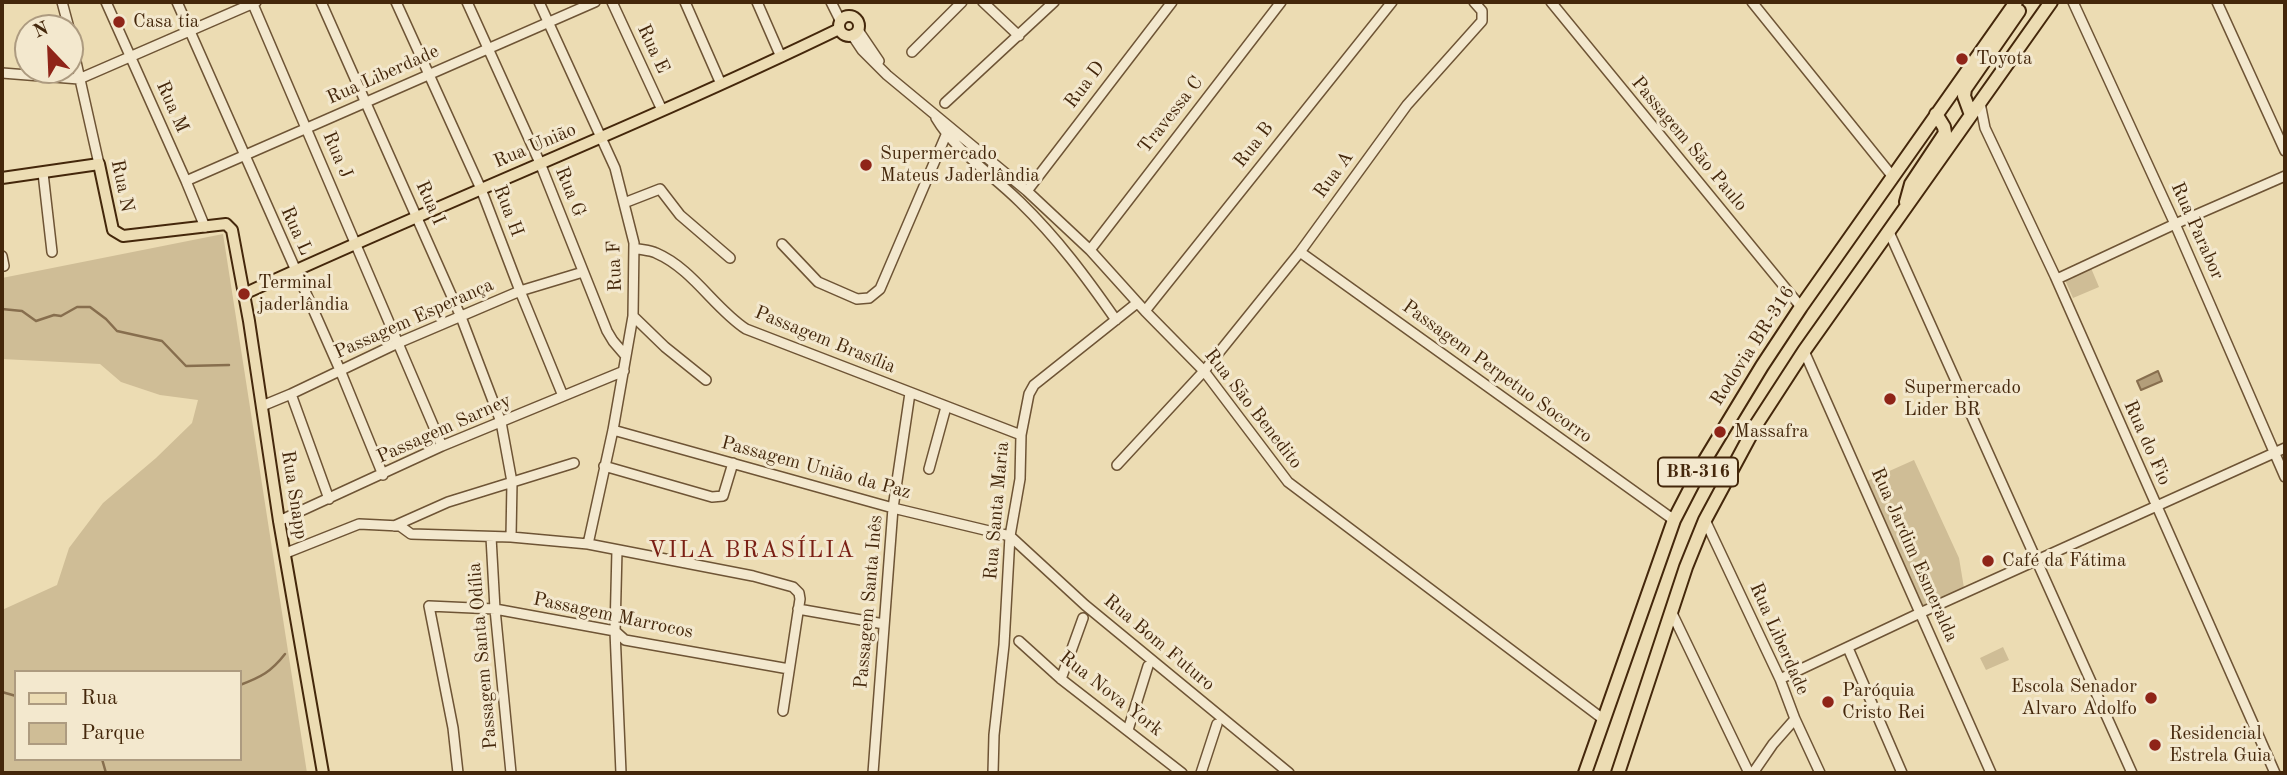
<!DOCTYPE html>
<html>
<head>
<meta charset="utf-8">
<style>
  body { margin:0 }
  #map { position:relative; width:2287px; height:775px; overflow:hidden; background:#ecdcb3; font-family:"Old Standard TT",serif }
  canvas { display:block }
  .frame { position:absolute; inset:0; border:4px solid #44270b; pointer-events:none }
  .legend { position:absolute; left:14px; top:670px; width:228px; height:91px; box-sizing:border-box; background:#f3e8ce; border:2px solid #ad9b80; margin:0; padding:9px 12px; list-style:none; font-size:21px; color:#44270b }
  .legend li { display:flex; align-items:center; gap:14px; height:35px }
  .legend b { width:35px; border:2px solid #ad9b80 }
  .north { position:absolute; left:14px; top:14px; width:70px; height:70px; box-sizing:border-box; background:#f3e8ce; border:2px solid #ad9b80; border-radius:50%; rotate:337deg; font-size:19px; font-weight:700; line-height:28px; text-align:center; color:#44270b }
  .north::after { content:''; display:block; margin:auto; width:24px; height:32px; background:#8f2418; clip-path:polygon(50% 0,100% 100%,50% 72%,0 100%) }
</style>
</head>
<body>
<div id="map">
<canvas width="2287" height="775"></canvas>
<div class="frame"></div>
<ul class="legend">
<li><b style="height:9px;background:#ecdcb3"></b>Rua</li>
<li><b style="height:19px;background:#cfbd96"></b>Parque</li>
</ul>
<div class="north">N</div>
</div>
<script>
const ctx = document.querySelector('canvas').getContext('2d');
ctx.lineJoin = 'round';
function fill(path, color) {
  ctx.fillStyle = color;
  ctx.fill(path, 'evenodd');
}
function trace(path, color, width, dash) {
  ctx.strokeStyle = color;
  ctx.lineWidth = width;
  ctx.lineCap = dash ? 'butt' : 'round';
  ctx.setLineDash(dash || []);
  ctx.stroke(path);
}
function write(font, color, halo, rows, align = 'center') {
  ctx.font = font + ' "Old Standard TT",serif';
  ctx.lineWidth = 6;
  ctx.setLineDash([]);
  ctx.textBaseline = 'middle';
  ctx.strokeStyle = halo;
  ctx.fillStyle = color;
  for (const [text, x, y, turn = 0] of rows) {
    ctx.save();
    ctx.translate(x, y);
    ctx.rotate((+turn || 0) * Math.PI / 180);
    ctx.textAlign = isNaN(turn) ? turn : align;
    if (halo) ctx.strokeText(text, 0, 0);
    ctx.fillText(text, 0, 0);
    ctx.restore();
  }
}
const green = new Path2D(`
  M223 234 307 773H2V610L57 585 69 548 103 503 156 458 192 423 198 400 160 395 121 382 100 364 2 359V278ZM16 672H240V759H16Z
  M2091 268 2099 287 2073 298 2065 280Z
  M1914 460 1959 558 1964 588 1922 608 1867 481Z
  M2003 647 2009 660 1986 670 1980 658Z`);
const water = new Path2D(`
  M2158 371 2162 381 2141 390 2137 381Z`);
const stream = new Path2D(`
  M2 309 22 311 36 321 54 315 61 316 77 307H90L106 319 117 331 162 341 186 366 229 365
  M240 685C261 677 271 672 285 654
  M2 692 16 696
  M102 759 106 773`);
const minor = new Path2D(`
  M62 2 69 28
  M106 2 186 181 205 227
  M177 2 340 370 383 475
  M252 2 442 446
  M321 2 461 317 501 422 512 482 511 537
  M396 2 481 189 520 291 563 396
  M467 2 540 163 607 331 613 341 625 355
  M539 2 615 168 634 243 633 316 613 430 588 544
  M612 2 662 110
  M685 2 721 84
  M757 2 781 57
  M831 2 840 20
  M983 2 1019 36
  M1551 2 1801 307
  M1752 2 1893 177
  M2073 2 2175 224 2285 477
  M2217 2 2285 151
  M858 30 879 61
  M70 35 99 164
  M852 35 862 50 887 75 1027 191 1090 250 1145 311 1204 371 1288 482 1603 719
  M912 52 962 2
  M2 73 79 79 256 2
  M945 103 1054 2
  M1980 103 1985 128 2055 276 2275 773
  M936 118C956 152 992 174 1020 202 1058 239 1086 277 1116 320
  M43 173 52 252
  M186 181 595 2
  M1027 191 1172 2
  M624 203 660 189 680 215 730 258
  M1889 232 2132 773
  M782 244 818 282 857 299 869 298 880 289 946 135
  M634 248C641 250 650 250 656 253 693 269 714 308 746 329L1021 435
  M1090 250 1281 2
  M1300 252 1674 520
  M2 256 4 266
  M2057 279 2175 224 2285 176
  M1145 311 1392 2
  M633 316 665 347 706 380
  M1804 351 1991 773
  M291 394 329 499
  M262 406 291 394 398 343 520 291 583 272
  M613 430 893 508 1010 536 1085 605 1289 773
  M1117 465 1204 371 1300 252 1407 105 1482 21V11L1474 2
  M604 466 712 497 723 496 733 463
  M929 469 946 407
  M1705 520 1780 679 1795 719 1820 773
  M279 521 442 446 624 371
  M394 526 448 502 574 463
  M491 537 495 609 511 773
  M617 550 615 631 621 773
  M286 553 359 524 400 526 411 534 511 537 588 544 753 576 793 587 799 593 800 599 783 711
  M798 609 884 624
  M1671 611 1749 773
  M1019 641 1061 679 1182 773
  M1848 648 1902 773
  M1061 679 1083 618
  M1780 679 1920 613 2285 448
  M1128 730 1148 666
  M458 773 453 728 429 606 495 609 615 631 625 640 789 669
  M873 773 893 508 910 393
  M993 773 994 735 1004 645 1010 536 1020 479 1021 435 1029 394 1034 385 1137 303
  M1201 773 1217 724
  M1753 773 1773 744 1795 719`);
const major = new Path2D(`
  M839 26a10 10 0 1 1 20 0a10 10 0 1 1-20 0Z
  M2 178 99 164 113 230 123 236 226 224 232 230 249 321 279 521 323 773
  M244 294C441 203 643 124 839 29`);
const highway = new Path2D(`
  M1971 115 1964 96 1965 89 2019 11
  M1906 202 1911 184 1945 133 1944 127 1936 114
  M1585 773 1674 520 1705 460 1762 366 1801 307 2016 2
  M1618 773 1686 567 1705 520 1756 425 1804 351 2051 2`);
const markers = [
  [119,22,7,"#8f2418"],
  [1962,59,7,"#8f2418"],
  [866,165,7,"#8f2418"],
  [244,294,7,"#8f2418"],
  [1890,399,7,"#8f2418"],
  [1720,432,7,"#8f2418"],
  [1988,561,7,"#8f2418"],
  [2151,698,7,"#8f2418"],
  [1828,702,7,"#8f2418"],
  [2155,745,7,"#8f2418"]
];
const shields = [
  [1698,472,80]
];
const shieldNames = [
  ["BR-316",1698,472]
];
const poiNames = [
  ["Casa tia",133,22],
  ["Toyota",1976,59],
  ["Supermercado",880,154],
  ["Mateus Jaderlândia",880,176],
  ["Terminal",258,283],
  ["jaderlândia",258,305],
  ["Supermercado",1904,388],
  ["Lider BR",1904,410],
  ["Massafra",1734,432],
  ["Café da Fátima",2002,561],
  ["Escola Senador",2137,687,"right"],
  ["Alvaro Adolfo",2137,709,"right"],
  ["Paróquia",1842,691],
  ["Cristo Rei",1842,713],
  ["Residencial",2169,734],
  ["Estrela Guia",2169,756]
];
const streetNames = [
  ["Rua E",653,49,65],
  ["Rua Liberdade",383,75,-24],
  ["Rua D",1085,85,-53],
  ["Rua M",172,107,66],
  ["Travessa C",1171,115,-52],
  ["Passagem São Paulo",1689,144,50],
  ["Rua B",1254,145,-52],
  ["Rua União",535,146,-23],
  ["Rua J",337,155,67],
  ["Rua A",1334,175,-54],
  ["Rua N",122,186,78],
  ["Rua G",570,192,68],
  ["Rua I",430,203,66],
  ["Rua H",508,211,69],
  ["Rua L",296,231,66],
  ["Rua Parabor",2197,231,66],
  ["Rua F",615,266,-92],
  ["Passagem Esperança",414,319,-24],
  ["Passagem Brasília",825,340,22],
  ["Rodovia BR-316",1753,346,-57],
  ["Passagem Perpetuo Socorro",1497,372,36],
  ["Rua São Benedito",1253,409,52],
  ["Passagem Sarney",444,429,-24],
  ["Rua do Fio",2147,443,66],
  ["Passagem União da Paz",816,468,15],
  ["Rua Snapp",294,495,81],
  ["Rua Santa Maria",997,511,-85],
  ["Rua Jardim Esmeralda",1914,555,66],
  ["Passagem Santa Inês",869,602,-85],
  ["Passagem Marrocos",613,616,12],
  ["Rua Liberdade",1779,639,66],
  ["Rua Bom Futuro",1159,643,40],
  ["Passagem Santa Odília",483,656,-95],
  ["Rua Nova York",1111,694,38]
];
const quarterNames = [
  ["VILA BRASÍLIA",752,551]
];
fill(green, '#cfbd96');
fill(water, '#b39e7a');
trace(water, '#876e4e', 2);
trace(stream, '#876e4e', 2.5);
trace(minor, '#6e5435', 12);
trace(major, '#44270b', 14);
trace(highway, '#44270b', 16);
trace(minor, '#f3e8ce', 9);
trace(major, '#ecdcb3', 10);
trace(highway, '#ecdcb3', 12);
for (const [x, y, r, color] of markers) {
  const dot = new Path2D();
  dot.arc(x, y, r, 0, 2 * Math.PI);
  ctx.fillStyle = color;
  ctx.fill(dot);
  trace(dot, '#f3e8ce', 2.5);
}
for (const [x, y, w] of shields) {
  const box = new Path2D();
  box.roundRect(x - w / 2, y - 14.5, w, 29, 5);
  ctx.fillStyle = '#f3e8ce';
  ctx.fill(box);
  trace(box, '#44270b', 2);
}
write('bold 18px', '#44270b', null, shieldNames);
write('19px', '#44270b', '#f3e8ce', poiNames, 'left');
write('19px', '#44270b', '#f3e8ce', streetNames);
ctx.letterSpacing = '2px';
write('23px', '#7a1f14', '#f3e8ce', quarterNames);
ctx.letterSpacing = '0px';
</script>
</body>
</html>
